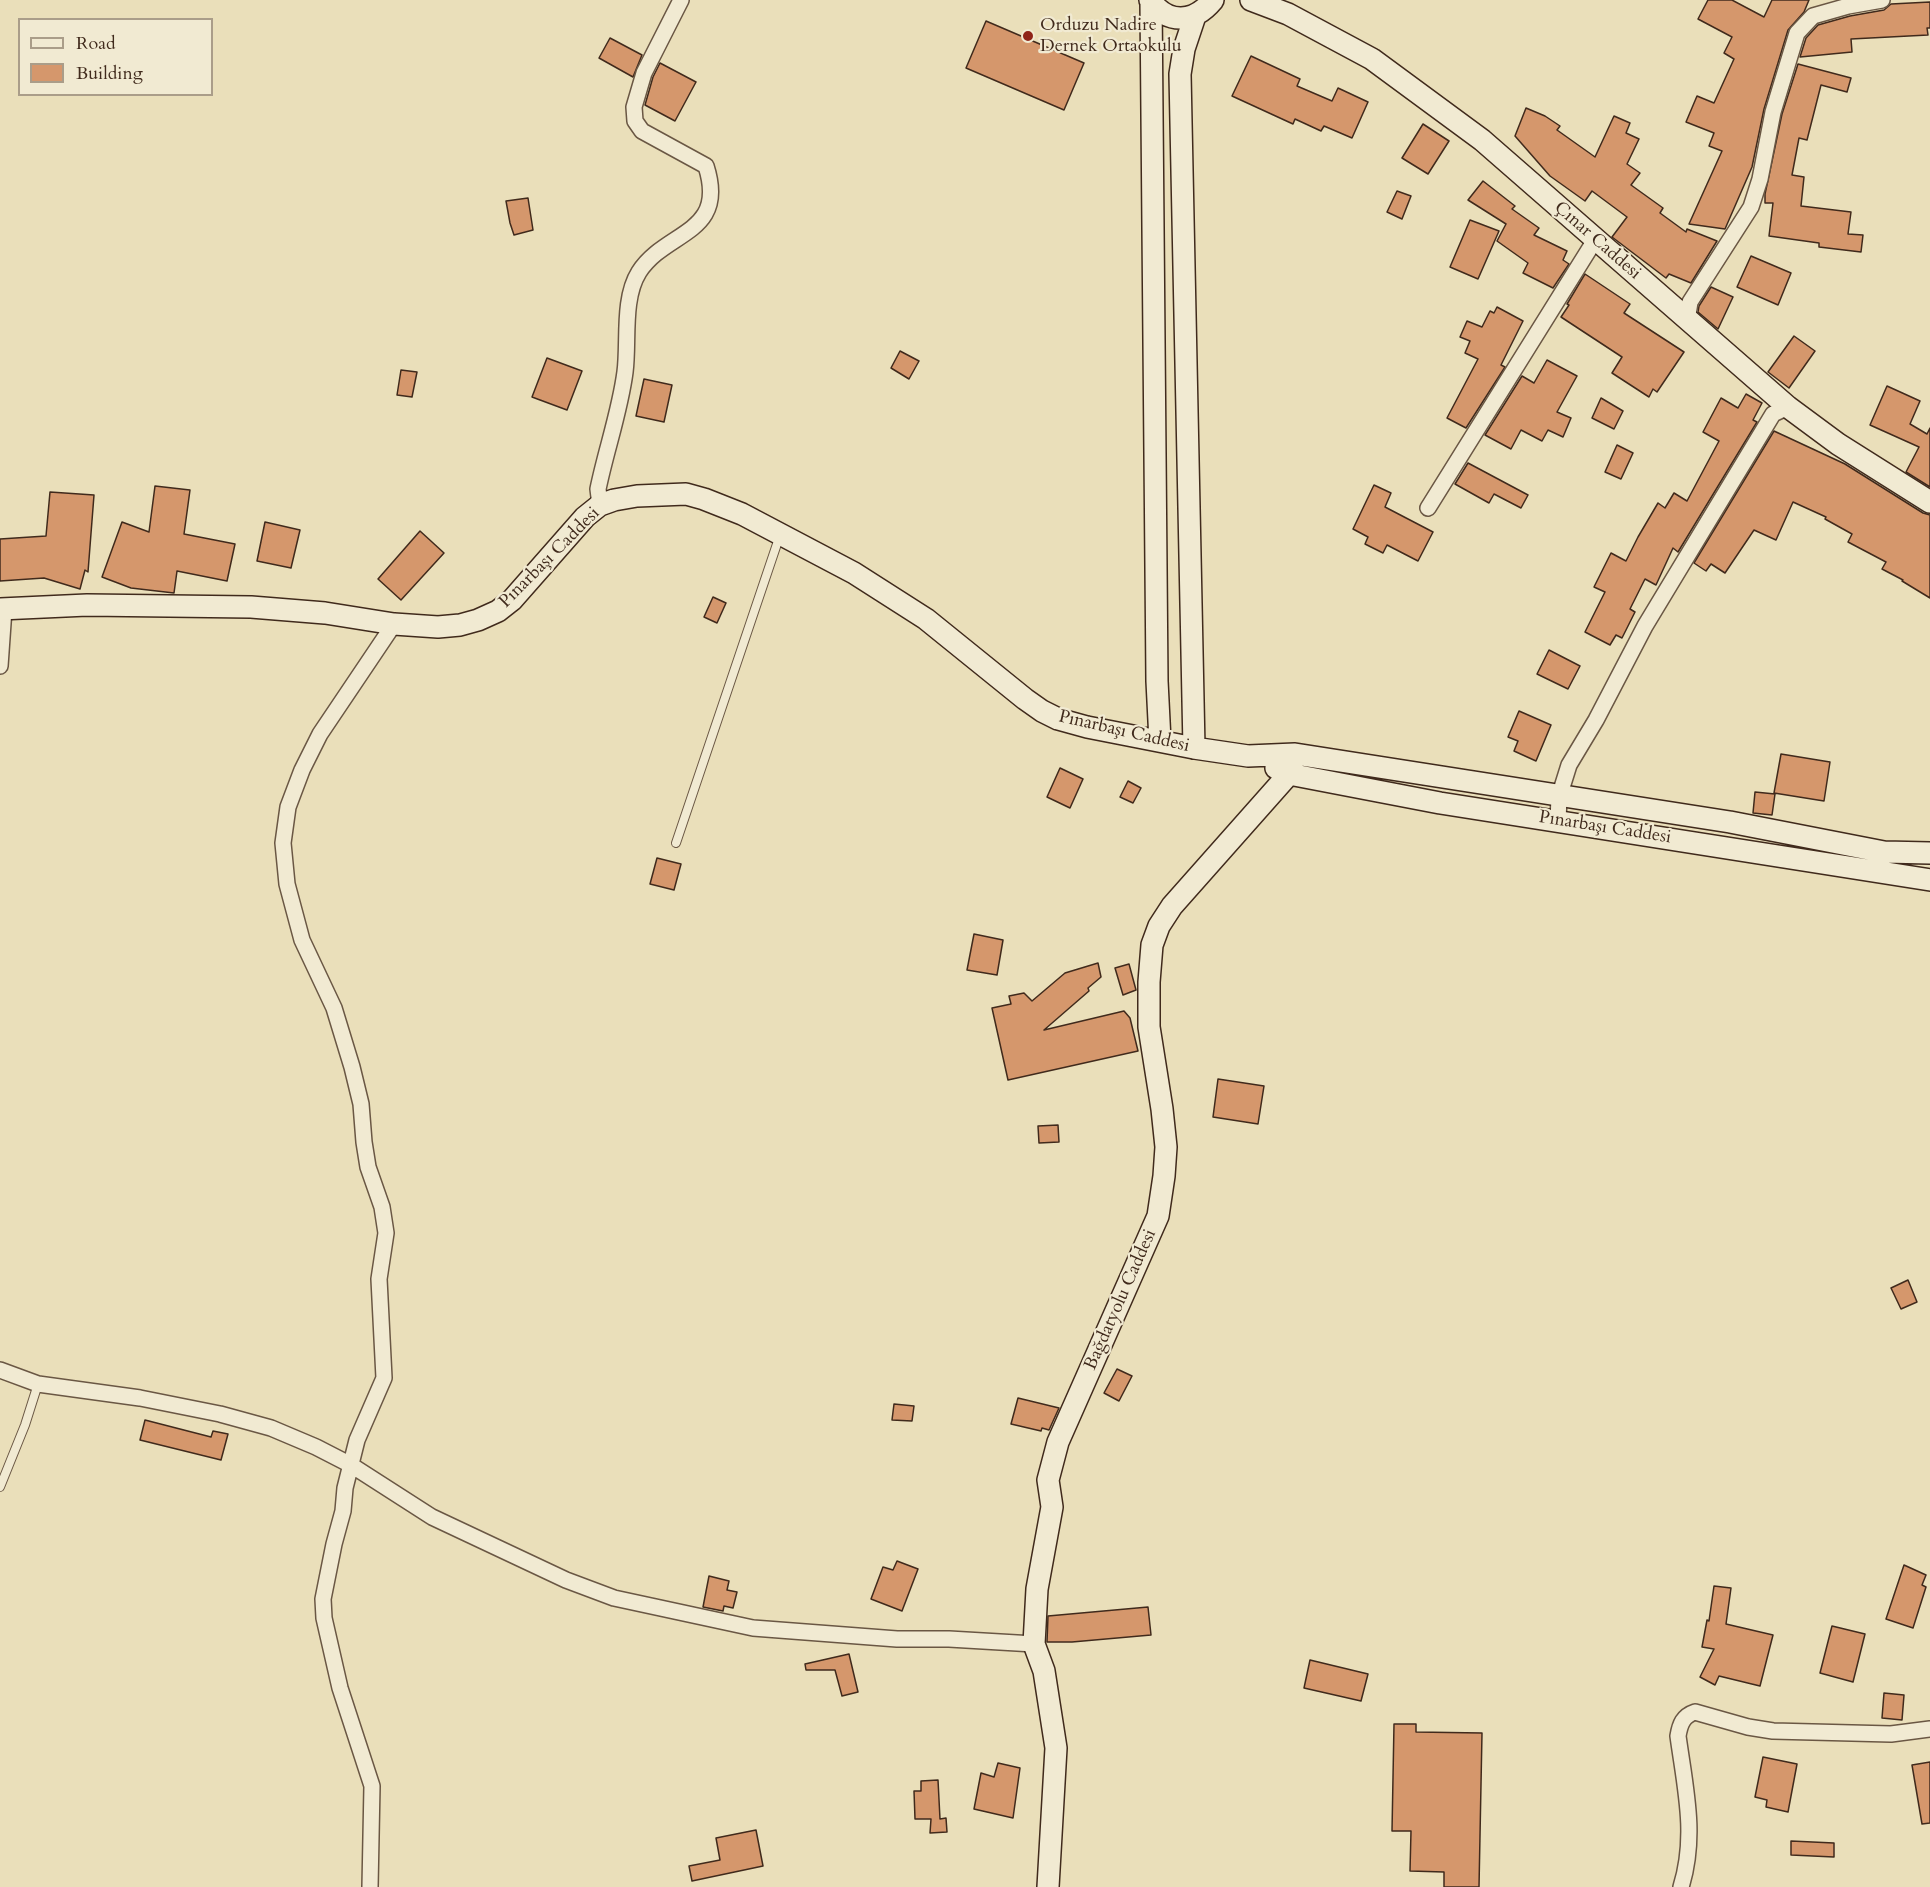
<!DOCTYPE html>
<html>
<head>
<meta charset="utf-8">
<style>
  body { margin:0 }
  #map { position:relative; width:1930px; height:1887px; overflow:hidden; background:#eadfba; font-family:Cardo,serif }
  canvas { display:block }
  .legend { position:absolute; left:18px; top:18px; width:195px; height:78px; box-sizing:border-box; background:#f1ead2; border:2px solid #aa9d89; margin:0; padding:8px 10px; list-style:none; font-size:18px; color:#402a1c }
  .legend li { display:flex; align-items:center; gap:12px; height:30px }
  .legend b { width:30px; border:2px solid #aa9d89 }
</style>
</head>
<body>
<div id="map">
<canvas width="1930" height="1887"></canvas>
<ul class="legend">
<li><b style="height:8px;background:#f1ead2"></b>Road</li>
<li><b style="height:16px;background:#d5976c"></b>Building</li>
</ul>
</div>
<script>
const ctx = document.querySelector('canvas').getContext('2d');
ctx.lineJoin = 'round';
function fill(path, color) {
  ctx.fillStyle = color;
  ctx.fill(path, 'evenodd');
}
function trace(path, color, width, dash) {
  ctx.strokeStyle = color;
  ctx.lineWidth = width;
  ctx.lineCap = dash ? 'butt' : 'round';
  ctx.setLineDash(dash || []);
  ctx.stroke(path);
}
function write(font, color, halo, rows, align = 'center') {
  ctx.font = font + ' Cardo,serif';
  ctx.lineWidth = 4.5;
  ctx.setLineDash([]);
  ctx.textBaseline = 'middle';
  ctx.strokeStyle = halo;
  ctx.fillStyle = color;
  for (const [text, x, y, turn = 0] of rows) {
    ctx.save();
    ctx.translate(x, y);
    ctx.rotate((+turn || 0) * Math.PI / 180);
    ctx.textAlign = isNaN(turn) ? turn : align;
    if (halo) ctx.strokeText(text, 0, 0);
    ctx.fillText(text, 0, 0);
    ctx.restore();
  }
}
const building = new Path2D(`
  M1708 0H1732L1764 17 1772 0H1809L1804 12 1788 30 1764 109 1752 167 1725 229 1689 224 1722 151 1709 146 1714 133 1686 122 1697 96 1714 103 1734 59 1724 53 1732 37 1698 19Z
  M1930 2V28H1927L1928 35 1851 39 1852 52 1800 57 1806 38 1818 25 1850 16 1884 10 1891 4Z
  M986 21 1084 63 1064 110 966 68Z
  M610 38 642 55 633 77 599 58Z
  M1251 56 1300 79 1297 86 1332 101 1338 88 1368 102 1352 138 1324 126 1321 131 1295 119 1293 124 1232 96Z
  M660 63 696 82 675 121 645 105 653 77Z
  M1798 64 1851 78 1847 92 1821 85 1807 140 1799 138 1792 175 1804 177 1801 206 1851 212 1848 234 1863 235 1861 252 1819 247V243L1769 236 1773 203H1765V194L1782 114Z
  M1526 108 1545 116 1560 126 1557 130 1595 157 1614 116 1630 123 1626 133 1639 139 1627 164 1640 173 1631 185 1663 208 1660 213 1686 232 1687 229 1717 241 1691 283 1669 274 1666 278 1612 237 1627 217 1592 191 1585 201 1550 176 1515 136Z
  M1423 124 1449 141 1428 174 1402 158Z
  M1483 181 1515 206 1512 209 1539 228 1534 235 1567 251 1563 260 1569 264 1553 288 1523 273 1528 263 1497 241 1506 224 1468 200Z
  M1397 191 1411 196 1402 219 1387 212Z
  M528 198 533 230 514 235 510 223 506 201Z
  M1470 220 1499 231 1478 279 1450 267Z
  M1751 256 1791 273 1778 305 1737 287Z
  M1585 274 1630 304 1624 313 1684 352 1657 392 1653 389 1649 397 1612 373 1622 357 1561 317 1569 305 1567 304Z
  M1711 287 1733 297 1718 329 1698 312 1699 306Z
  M1497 307 1523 321 1501 365 1505 367 1466 428 1447 418 1478 359 1465 353 1470 341 1460 337 1467 321 1482 327 1490 311 1494 313Z
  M1794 336 1815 351 1789 388 1768 372Z
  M900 351 919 361 909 379 891 368Z
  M547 358 582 371 567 410 532 397Z
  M1547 360 1577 376 1557 412 1571 418 1563 437 1548 430 1542 441 1521 430 1511 449 1485 435 1522 376 1534 383Z
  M401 370 417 372 412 397 397 395Z
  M644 379 672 385 664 422 636 416Z
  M1887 386 1920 401 1910 424 1927 434 1930 428V487L1906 472 1919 447 1870 425Z
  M1746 394 1762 403 1753 420 1757 422 1678 552 1673 548 1656 585 1645 579 1630 609 1635 612 1622 638 1616 635 1610 645 1585 632 1605 592 1594 587 1611 553 1626 561 1638 537 1658 503 1665 508 1674 493 1687 501 1719 441 1703 432 1721 398 1738 408Z
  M1601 398 1623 411 1614 429 1592 418Z
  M1774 431 1845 464 1923 513 1930 515V598L1902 581 1903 580 1882 569 1886 562 1848 542 1852 534 1825 519 1826 517 1793 502 1776 540 1754 530 1725 573 1711 564 1706 571 1694 563Z
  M1617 445 1633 453 1621 479 1605 472Z
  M1468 463 1528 495 1521 508 1494 494 1489 503 1455 484Z
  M1374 485 1391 493 1385 507 1433 532 1418 561 1387 545 1383 553 1365 544 1368 537 1353 529Z
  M155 486 190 490 184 534 235 544 227 581 177 571 174 593 131 588 102 577 122 522 149 532Z
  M50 492 94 495 88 572 85 570 80 589 44 578 0 581V539L46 536Z
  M265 522 300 530 291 568 257 561Z
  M420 531 444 553 401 600 378 579Z
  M713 597 726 603 717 623 704 617Z
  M1549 650 1580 666 1568 689 1537 674Z
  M1519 711 1551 725 1536 761 1514 751 1518 741 1508 737Z
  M1781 754 1830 762 1824 801 1774 793Z
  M1060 768 1083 779 1070 808 1047 797Z
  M1128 781 1141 788 1133 803 1120 797Z
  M1755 792 1775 794 1772 815 1753 813Z
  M657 858 681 864 674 890 650 884Z
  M974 934 1003 940 997 975 967 970Z
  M1098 963 1101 977 1088 988 1089 991 1044 1030 1124 1011 1130 1018 1138 1051 1008 1080 992 1008 1011 1004 1009 996 1024 993 1032 1001 1065 973Z
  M1129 964 1136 990 1123 995 1115 968Z
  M1218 1079 1264 1086 1258 1124 1213 1117Z
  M1058 1125 1059 1142 1039 1143 1038 1126Z
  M1908 1280 1917 1302 1901 1309 1891 1288Z
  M1117 1369 1132 1376 1119 1401 1104 1393Z
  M1018 1398 1059 1408 1049 1430 1042 1428 1041 1431 1011 1424Z
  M894 1404 914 1406 912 1421 892 1420Z
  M145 1420 211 1437 213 1431 228 1434 221 1460 140 1440Z
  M897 1561 918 1569 902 1611 871 1599 883 1567 893 1570Z
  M1904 1565 1926 1575 1922 1585 1926 1587 1913 1628 1886 1619Z
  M709 1576 729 1581 727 1590 737 1592 733 1608 724 1606 723 1611 703 1607Z
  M1714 1586 1731 1588 1726 1624 1773 1635 1760 1686 1719 1676 1715 1685 1700 1677 1714 1649 1702 1647 1707 1620 1709 1621Z
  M1148 1607 1151 1635 1072 1642H1047L1048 1616Z
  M1832 1626 1865 1634 1853 1682 1820 1673Z
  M849 1654 858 1692 842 1696 835 1670H806L805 1664Z
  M1310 1660 1368 1674 1361 1701 1304 1688Z
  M1884 1693 1904 1695 1902 1720 1882 1718Z
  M1394 1724H1416V1732L1482 1733 1479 1887H1444V1872L1410 1871 1411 1831H1392Z
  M1763 1757 1797 1764 1788 1812 1766 1807 1767 1800 1755 1797Z
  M1930 1762V1823L1922 1824 1912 1765Z
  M998 1763 1020 1768 1013 1818 974 1809 981 1773 994 1777Z
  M938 1780 940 1819 946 1818 947 1832 930 1833 931 1819H915L914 1791H921V1781Z
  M756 1830 763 1866 692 1881 689 1866 720 1860 716 1838Z
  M1791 1841 1834 1843V1857L1791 1855Z`);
const lane = new Path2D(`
  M676 843 780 535
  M0 1487 25 1425 38 1384`);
const street = new Path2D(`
  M1687 321 1690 302 1751 207 1760 179 1773 112 1797 33 1813 16 1848 6 1882 0
  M600 505 598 489C606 450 620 411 625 372 629 342 622 299 639 272 666 230 728 235 706 166L642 131 635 121 634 107 644 73 681 0
  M1428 508 1595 240
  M0 666 4 609
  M1558 821 1559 797 1569 765 1596 720 1645 626 1773 414 1788 407
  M0 1370 38 1384 140 1398 220 1414 271 1428 316 1447 351 1465 432 1517 566 1580 614 1598 753 1628 897 1639H949L1034 1644
  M370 1887 372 1786 340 1688 324 1618 323 1599 334 1544 343 1511 345 1488 357 1440 384 1378 379 1279 386 1233 382 1207 368 1167 364 1142 361 1104 352 1067 334 1008 302 940 287 884 283 843 288 807 302 770 320 734 394 624
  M1681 1887C1697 1836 1685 1787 1678 1736 1680 1724 1683 1716 1695 1712L1748 1727 1773 1731 1891 1734 1930 1729`);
const secondary = new Path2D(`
  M1150 0C1168 25 1194 23 1213 0
  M1251 0 1288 14 1372 59 1482 140 1788 407 1838 444 1930 502
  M1151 1 1157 681 1160 741
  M0 609 87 605 251 607 325 613 394 624 438 627 460 625 478 620 498 611 512 600 585 517 600 505 614 500 637 496 686 494 704 499 742 514 854 573 926 619 1025 699 1042 711 1058 719 1087 727 1194 748 1248 756 1295 754 1730 822 1884 852 1930 853
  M1194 748 1180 74 1184 49 1195 16
  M1276 768 1289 774 1440 803 1930 880
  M1048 1887 1056 1748 1044 1671 1034 1644 1037 1589 1052 1507 1048 1480 1058 1442 1158 1216 1164 1176 1166 1147 1162 1109 1149 1027V982L1152 945 1159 926 1172 906 1289 774 1295 754`);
const markers = [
  [1028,36,6,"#8f2418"]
];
const poiNames = [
  ["Orduzu Nadire",1040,26],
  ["Dernek Ortaokulu",1040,47]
];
const streetNames = [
  ["Çınar Caddesi",1597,241,41],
  ["Pınarbaşı Caddesi",550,558,-45],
  ["Pınarbaşı Caddesi",1124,732,13],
  ["Pınarbaşı Caddesi",1605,828,9],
  ["Bağdatyolu Caddesi",1121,1300,-66]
];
fill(building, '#d5976c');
trace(building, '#402a1c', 1.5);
trace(lane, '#6a5744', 10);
trace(street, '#6a5744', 18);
trace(secondary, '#402a1c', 24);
trace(lane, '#f1ead2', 8);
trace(street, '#f1ead2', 15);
trace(secondary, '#f1ead2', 21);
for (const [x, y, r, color] of markers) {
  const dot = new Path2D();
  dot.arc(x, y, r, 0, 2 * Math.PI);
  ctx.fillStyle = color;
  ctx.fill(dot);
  trace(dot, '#f1ead2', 2);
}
write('18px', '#402a1c', '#f1ead2', poiNames, 'left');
write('18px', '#402a1c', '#f1ead2', streetNames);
</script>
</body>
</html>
